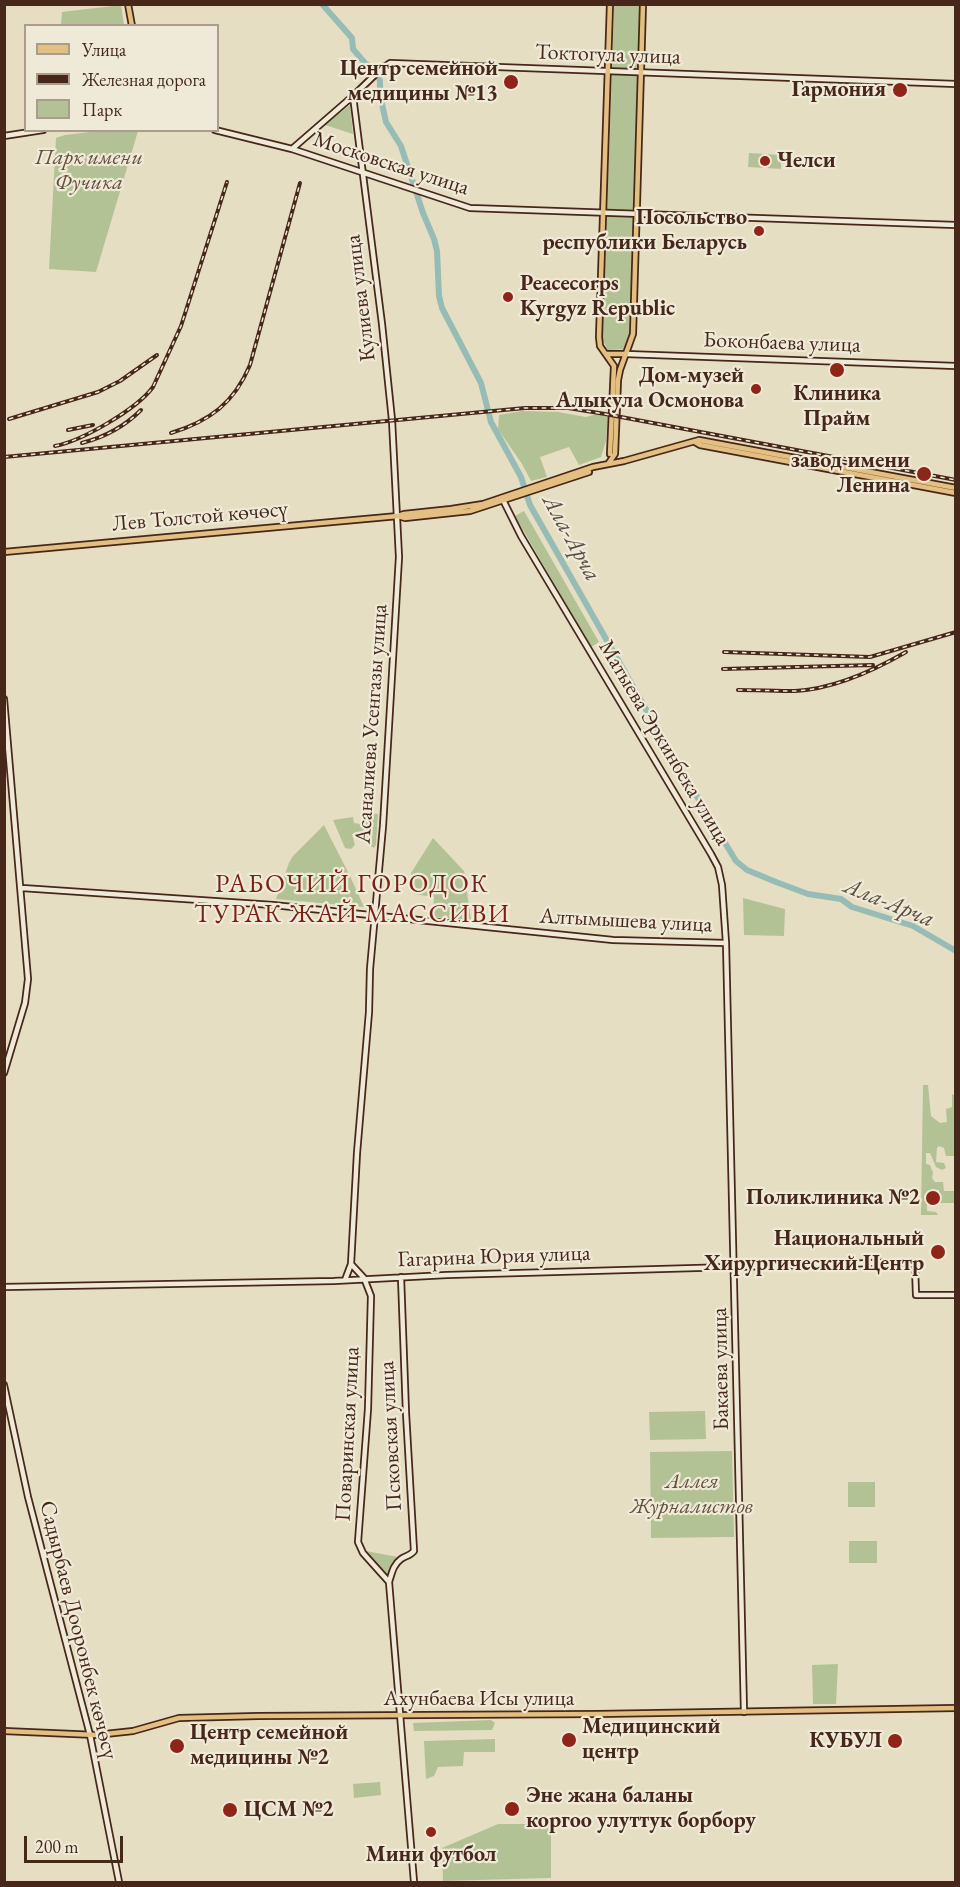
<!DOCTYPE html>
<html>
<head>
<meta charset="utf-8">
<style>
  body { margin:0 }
  #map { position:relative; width:960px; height:1887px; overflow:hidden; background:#e6dec3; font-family:"EB Garamond",serif }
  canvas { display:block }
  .frame { position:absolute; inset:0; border:6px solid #48271b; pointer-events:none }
  .legend { position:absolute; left:24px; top:24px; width:195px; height:108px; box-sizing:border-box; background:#efead8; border:2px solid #ac9c8c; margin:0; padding:8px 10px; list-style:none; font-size:18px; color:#48271b }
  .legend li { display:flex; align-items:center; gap:12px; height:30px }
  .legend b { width:30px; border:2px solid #ac9c8c }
  .scale { position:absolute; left:24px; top:1836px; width:99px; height:27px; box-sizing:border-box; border:3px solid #48271b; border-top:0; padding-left:8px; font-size:18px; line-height:21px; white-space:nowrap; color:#48271b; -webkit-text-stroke:4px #efead8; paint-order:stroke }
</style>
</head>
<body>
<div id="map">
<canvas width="960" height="1887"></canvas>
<div class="frame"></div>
<ul class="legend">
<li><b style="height:8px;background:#e3bf82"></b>Улица</li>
<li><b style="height:8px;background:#48271b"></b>Железная дорога</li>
<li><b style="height:16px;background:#b3c295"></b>Парк</li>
</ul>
<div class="scale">200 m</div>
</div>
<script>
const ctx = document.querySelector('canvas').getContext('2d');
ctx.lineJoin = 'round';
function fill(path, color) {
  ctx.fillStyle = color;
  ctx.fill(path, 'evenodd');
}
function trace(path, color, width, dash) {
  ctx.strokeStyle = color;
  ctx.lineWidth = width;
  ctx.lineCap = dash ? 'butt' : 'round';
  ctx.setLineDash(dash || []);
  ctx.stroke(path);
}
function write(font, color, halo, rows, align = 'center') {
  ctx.font = font + ' "EB Garamond",serif';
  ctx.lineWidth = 4.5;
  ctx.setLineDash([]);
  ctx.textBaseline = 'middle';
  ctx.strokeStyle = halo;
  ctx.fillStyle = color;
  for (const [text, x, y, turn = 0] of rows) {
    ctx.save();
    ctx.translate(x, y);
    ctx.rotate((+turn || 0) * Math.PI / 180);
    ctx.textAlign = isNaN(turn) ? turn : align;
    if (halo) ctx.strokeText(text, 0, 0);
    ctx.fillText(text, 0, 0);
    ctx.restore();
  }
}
const green = new Path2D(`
  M121 5 124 25H61L62 12Z
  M614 5H641L639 69 612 68Z
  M612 74 639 75 634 211 607 210Z
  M350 105 353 134 325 125Z
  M107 130 138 131 96 272 49 269 56 138 65 135Z
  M749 153 781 155V169L748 167Z
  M607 216 634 217 629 340 627 349 608 350 602 339Z
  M522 411 558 412 586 417 597 414 608 417 606 441 601 457 579 465 569 447 540 457 547 477 531 481 522 464 498 429 499 415Z
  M524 511 599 642 591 647 515 516Z
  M369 813 378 814 376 845 374 848 369 845 366 835 352 834 355 845 351 849 345 848 333 820 353 817 354 823 360 824 373 819V816H370Z
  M324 825 350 876 364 907 276 899 289 863 293 856Z
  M433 838 464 871 471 920 433 917 434 897 414 894 411 873Z
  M743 898 785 909 784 936 744 935Z
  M923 1085H928L931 1116 940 1123 947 1122 946 1109 952 1107V1094L955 1096V1156H946L944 1148 939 1146 937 1148 936 1162 944 1163 946 1168 942 1170 936 1167 930 1153H926V1164L930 1165 933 1173 932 1178 935 1182H943L944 1191H955V1203H939V1190L927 1191V1211L936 1212 938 1215H921Z
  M705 1411 706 1439 650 1440 649 1412Z
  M732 1451 734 1537 651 1538 650 1452Z
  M848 1482H875V1507H848Z
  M849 1541H877V1563H849Z
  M366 1551 398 1557 389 1576 386 1575Z
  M838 1664 836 1704H813L812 1665Z
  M491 1720 495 1723 492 1730 414 1731 413 1723Z
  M495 1739V1752H464L463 1766 438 1767 434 1776 426 1779 424 1741Z
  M380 1782 381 1795 354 1798 353 1784Z
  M498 1824H551V1878L443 1881 442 1848Z`);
const river = new Path2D(`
  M322 4 352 38 353 49 365 63 376 70 380 81V95L386 122 401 146 423 213 434 239 437 251 439 296 442 308 481 383 491 422 521 477 530 505 673 757 736 861 747 870 776 882 808 894 841 899 852 907 913 926 956 951`);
const secondary = new Path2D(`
  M215 130 292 149 470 208 956 225
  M4 136 43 130
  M292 149 353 96 381 69 390 63 956 84
  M626 354 956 366
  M502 498 521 536 711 854 718 867 722 885 726 943 744 1712
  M4 699 28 979 25 1003 4 1073
  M22 888 273 905 613 940 726 943
  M351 1264 364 1278 371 1296 368 1409 358 1542 363 1553 389 1582
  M401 1277 406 1413 414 1551C410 1556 405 1556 401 1559 393 1565 392 1573 389 1582L414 1882
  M345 1280 351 1264 357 1153 369 1012 370 969 383 826 399 557 392 420 382 324 353 96
  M4 1287 334 1281 447 1275 910 1262 914 1263 915 1267 916 1295H956
  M4 1385 28 1497 90 1735 119 1882`);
const primary = new Path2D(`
  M128 4 132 26
  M610 4 599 337 600 346 614 366 610 454
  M606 354H626
  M695 442 700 445 956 493
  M608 464 615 454 618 380 620 370 633 334 643 4
  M398 516 405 518 470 511 589 472
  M4 552 398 516 404 514 451 509 483 504 593 467 624 461 699 440 956 488
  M4 1731 96 1735 133 1731 179 1718 258 1716 598 1714 956 1708`);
const rail = new Path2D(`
  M9 419 98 392 120 381 157 355
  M68 430 93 425
  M171 433C210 421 234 403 250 365L300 183
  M82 443C105 437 124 427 141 410
  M55 446C82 441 137 409 153 387L181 326 227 182
  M4 457 525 408H568L605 414 956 480
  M724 652 870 657 956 632
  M723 669 873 665
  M738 690C757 690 776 691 795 691 833 689 873 671 906 652`);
const markers = [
  [511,82,8,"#8f2418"],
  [900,90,8,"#8f2418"],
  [765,161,6,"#8f2418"],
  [759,231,6,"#8f2418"],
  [508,297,6,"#8f2418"],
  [837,370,8,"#8f2418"],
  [756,389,6,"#8f2418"],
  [924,474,8,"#8f2418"],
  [933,1198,8,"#8f2418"],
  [938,1252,8,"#8f2418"],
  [569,1740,8,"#8f2418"],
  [895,1741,8,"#8f2418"],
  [177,1746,8,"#8f2418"],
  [512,1809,8,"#8f2418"],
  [230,1810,8,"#8f2418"],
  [431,1832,6,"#8f2418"]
];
const streetNames = [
  ["Токтогула улица",608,55,2],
  ["Московская улица",391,164,18],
  ["Кулиева улица",361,298,-97],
  ["Боконбаева улица",782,343,2],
  ["Лев Толстой көчөсү",200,517,-5],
  ["Асаналиева Усенгазы улица",372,724,-86],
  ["Матыева Эркинбека улица",664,743,59],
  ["Алтымышева улица",626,921,3],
  ["Гагарина Юрия улица",494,1257,-2],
  ["Бакаева улица",721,1369,-91],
  ["Поваринская улица",348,1434,-87],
  ["Псковская улица",391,1436,-93],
  ["Садырбаев Дооронбек көчөсү",78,1630,76],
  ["Ахунбаева Исы улица",479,1699]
];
const poiNames = [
  ["Центр семейной",498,69],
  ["медицины №13",498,94],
  ["Гармония",886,90],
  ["Челси",777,161,"left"],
  ["Посольство",747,218],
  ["республики Беларусь",747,243],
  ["Peacecorps",520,284,"left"],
  ["Kyrgyz Republic",520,309,"left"],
  ["Дом-музей",744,376],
  ["Алыкула Осмонова",744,401],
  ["Клиника",837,394,"center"],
  ["Прайм",837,419,"center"],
  ["завод имени",910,461],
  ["Ленина",910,486],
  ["Поликлиника №2",920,1198],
  ["Национальный",924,1239],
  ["Хирургический Центр",924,1264],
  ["Медицинский",582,1727,"left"],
  ["центр",582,1752,"left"],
  ["Центр семейной",190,1733,"left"],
  ["медицины №2",190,1758,"left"],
  ["КУБУЛ",882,1741],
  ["Эне жана баланы",526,1796,"left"],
  ["коргоо улуттук борбору",526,1821,"left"],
  ["ЦСМ №2",244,1810,"left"],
  ["Мини футбол",431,1855,"center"]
];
const parkNames = [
  ["Парк имени",89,158],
  ["Фучика",89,183],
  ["Аллея",692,1482],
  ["Журналистов",692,1507]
];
const waterNames = [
  ["Ала-Арча",571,538,61],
  ["Ала-Арча",889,903,22]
];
const quarterNames = [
  ["РАБОЧИЙ ГОРОДОК",352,885],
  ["ТУРАК ЖАЙ МАССИВИ",352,915]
];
fill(green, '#b3c295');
trace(river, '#96bcb5', 6);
trace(secondary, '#48271b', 8);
trace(primary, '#48271b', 8);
trace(secondary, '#efead8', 4.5);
trace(primary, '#e3bf82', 4.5);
trace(rail, '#48271b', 4);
trace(rail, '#efead8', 1.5, [4.5]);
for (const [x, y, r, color] of markers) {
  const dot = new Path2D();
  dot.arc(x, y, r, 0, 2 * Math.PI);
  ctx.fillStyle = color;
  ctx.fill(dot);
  trace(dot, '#efead8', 2);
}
write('22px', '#48271b', '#efead8', streetNames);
write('bold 22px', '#48271b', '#efead8', poiNames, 'right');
write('italic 22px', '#634e3a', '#efead8', parkNames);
write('italic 24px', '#5c4c42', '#efead8', waterNames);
ctx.letterSpacing = '1.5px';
write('26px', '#7a1f14', '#efead8', quarterNames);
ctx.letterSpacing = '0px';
</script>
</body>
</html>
